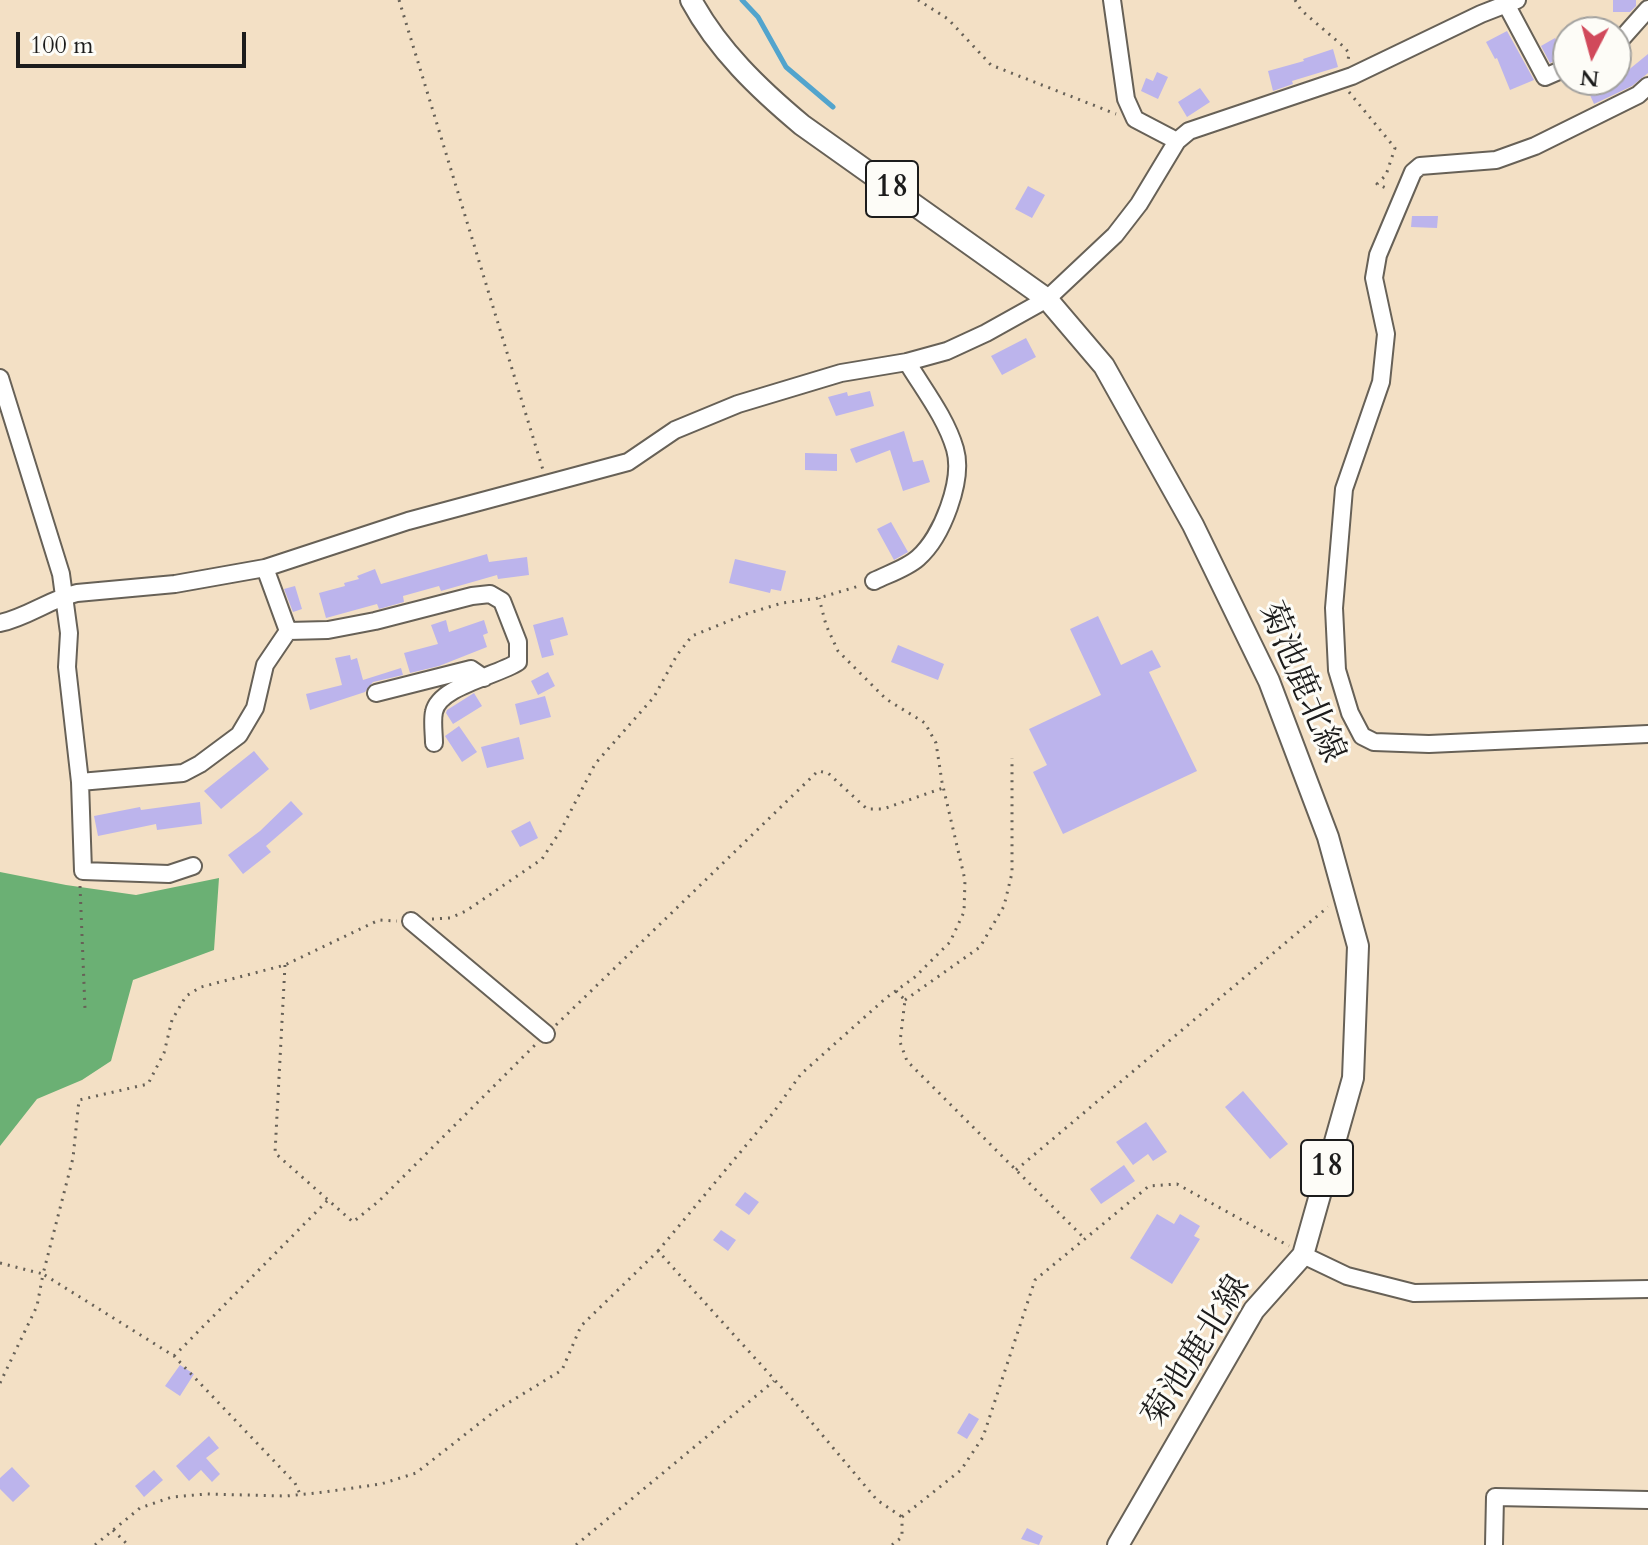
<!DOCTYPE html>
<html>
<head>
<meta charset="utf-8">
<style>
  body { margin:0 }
  #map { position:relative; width:1648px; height:1545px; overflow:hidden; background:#f3e0c5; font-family:Cardo,serif }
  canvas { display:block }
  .north { position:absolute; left:1552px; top:16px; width:80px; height:80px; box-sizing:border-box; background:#fdfcf7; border:2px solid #a3a29f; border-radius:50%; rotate:186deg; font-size:22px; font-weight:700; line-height:32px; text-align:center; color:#1c1c1c }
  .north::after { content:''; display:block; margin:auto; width:28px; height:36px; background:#d1495b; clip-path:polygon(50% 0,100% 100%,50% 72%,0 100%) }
  .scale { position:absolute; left:16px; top:32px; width:230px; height:36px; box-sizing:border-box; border:4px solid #1c1c1c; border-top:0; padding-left:10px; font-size:24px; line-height:28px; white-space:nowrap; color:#1c1c1c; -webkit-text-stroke:6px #fdfcf7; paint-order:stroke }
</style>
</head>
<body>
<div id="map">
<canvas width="1648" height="1545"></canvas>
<div class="north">N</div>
<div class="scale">100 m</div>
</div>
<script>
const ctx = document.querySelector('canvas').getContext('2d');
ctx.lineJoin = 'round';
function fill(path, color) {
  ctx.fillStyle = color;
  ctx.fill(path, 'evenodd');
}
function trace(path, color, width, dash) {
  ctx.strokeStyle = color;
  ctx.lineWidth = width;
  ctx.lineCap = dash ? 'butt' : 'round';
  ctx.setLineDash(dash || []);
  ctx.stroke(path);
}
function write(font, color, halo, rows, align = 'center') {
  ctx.font = font + ' Cardo,"Noto Serif JP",serif';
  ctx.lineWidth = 6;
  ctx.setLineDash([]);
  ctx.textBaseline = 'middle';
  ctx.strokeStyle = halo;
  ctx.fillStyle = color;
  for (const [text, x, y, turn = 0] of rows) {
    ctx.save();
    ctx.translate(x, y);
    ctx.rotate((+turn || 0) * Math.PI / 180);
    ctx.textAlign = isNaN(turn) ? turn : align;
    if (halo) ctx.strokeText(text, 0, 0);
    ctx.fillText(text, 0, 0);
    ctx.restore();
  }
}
const forest = new Path2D(`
  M0 872 66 885 136 895 219 878 214 950 133 980 111 1061 82 1080 37 1099 0 1146Z`);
const stream = new Path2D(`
  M742 0 758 17 786 67 833 107`);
const building = new Path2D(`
  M1613 0H1636V6L1630 12H1613Z
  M1507 31 1534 80 1510 90 1497 58 1495 59 1486 42Z
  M1555 38 1564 57 1550 63 1541 46Z
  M1333 49 1338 67 1292 81 1293 84 1273 91 1268 71 1304 61 1303 59Z
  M1648 54V73L1632 86 1594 104 1586 86 1599 80H1616V56L1620 55 1626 72Z
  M1157 72 1168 77 1158 99 1141 91 1146 78 1153 81Z
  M1200 88 1210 102 1187 117 1178 102Z
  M1028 186 1045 195 1032 218 1015 209Z
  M1412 216H1438L1437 228 1411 227Z
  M1026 338 1036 357 1002 375 991 356Z
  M870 391 874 406 836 416 828 397 847 392 848 396Z
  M904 431 913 462 923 460 930 482 903 491 890 450 856 463 850 449Z
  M805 453 837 454V471L805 470Z
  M891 522 908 552 894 560 877 529Z
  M487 554 489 562 527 557 529 575 498 579 497 575 441 591 439 586 403 596 404 602 379 609 377 604 326 618 319 593 345 586 344 583 359 579 357 576 375 569 381 584Z
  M735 559 786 571 781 591 771 589 770 593 729 583Z
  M295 586 302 609 293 612 284 589Z
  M1098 616 1121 665 1152 650 1161 667 1149 672 1197 771 1063 834 1033 772 1047 765 1029 729 1101 695 1070 629Z
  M563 617 568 635 550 640 554 655 542 658 533 625Z
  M446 620 449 632 484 620 488 633 483 635 487 647 439 666 410 673 404 653 438 644 431 625Z
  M898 645 944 664 938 680 891 662Z
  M350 655 351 660 357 658 363 680 401 668 403 675 373 682 365 692 310 710 306 694 342 685 335 658Z
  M548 672 555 686 538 695 531 681Z
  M474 693 482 706 453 724 446 713 447 710Z
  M545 696 551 717 520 725 515 704Z
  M459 726 477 752 462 762 445 736Z
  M519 737 524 759 487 768 481 747Z
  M254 751 269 769 221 809 204 791Z
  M291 801 303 814 266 846 271 852 243 874 228 855 260 831Z
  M200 802 202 824 157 830 156 824 98 836 94 816 140 807 141 810Z
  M530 821 538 838 520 847 511 831Z
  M1243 1091 1288 1144 1270 1159 1225 1107Z
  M1146 1122 1167 1152 1153 1161 1148 1154 1133 1165 1116 1142Z
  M1124 1165 1135 1181 1101 1204 1090 1189Z
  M745 1192 759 1202 749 1215 735 1205Z
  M1157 1214 1174 1224 1180 1214 1200 1226 1194 1236 1200 1239 1172 1284 1130 1258Z
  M721 1230 736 1240 728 1251 713 1240Z
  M180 1365 194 1374 180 1396 165 1386Z
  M969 1413 979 1419 967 1439 957 1433Z
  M209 1436 219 1448 206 1458 220 1474 212 1482 201 1470 189 1481 176 1466Z
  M12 1467 30 1486 13 1502 0 1489V1478Z
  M154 1470 163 1480 144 1497 135 1486Z
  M1027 1528 1043 1536 1039 1545 1021 1539Z`);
const path = new Path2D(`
  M399 0 543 470
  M918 0 948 19 991 65 1116 114
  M1295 0 1301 10 1344 47 1349 53 1348 61
  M1349 92 1395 148 1386 175 1377 184 1388 189
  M80 886 85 1009
  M432 919 450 918 466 911 542 859 561 830 595 764 654 697 677 655 692 636 746 614 782 603 819 598 859 586
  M285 965 275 1153 353 1222 379 1201 536 1044
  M896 991 905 1000 900 1042 907 1061 1085 1239
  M905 1000 980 947 1004 906 1012 873V758
  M556 1025 818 771 828 773 867 809H883L943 788
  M1016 1170 1328 907
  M658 1251 773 1113 801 1074 886 998 915 977 950 942 964 912 965 880 942 782 936 743 925 723 886 699 838 651 826 625 819 598
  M0 1263 43 1274 73 1158 79 1100 148 1084 164 1053 172 1020 186 996 201 987 285 965 379 920 397 921
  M174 1356 328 1200
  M0 1383 37 1306 43 1274 174 1356 295 1483 300 1494
  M902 1517 961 1470 983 1437 1035 1280 1149 1186 1177 1184 1289 1246
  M113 1530 128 1545
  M95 1545 140 1508 172 1497 207 1494 286 1496 317 1493 381 1484 416 1473 495 1411 562 1370 581 1326 658 1251 792 1399 877 1500 902 1517
  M576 1545 774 1381
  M892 1545 902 1537V1518`);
const minor = new Path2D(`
  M1112 0 1126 99 1135 119 1177 141
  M1506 4 1545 77 1568 67
  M1616 45 1648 9
  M1648 86 1638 95 1535 146 1496 160 1420 166 1413 172 1378 255 1374 278 1386 334 1381 382 1344 489 1334 608 1337 670 1350 713 1362 736 1374 742 1429 744 1648 734
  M0 378 61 574 69 633 67 667 80 782 183 773 200 764 239 735 255 708 265 665 288 631
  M265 568 288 631
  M874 581C888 574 907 568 918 558 942 537 964 480 955 449 946 418 924 390 907 362
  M0 623C28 617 50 599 77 593L175 584 265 568 408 521 628 462 675 430 738 404 841 373 907 362 947 351 986 333 1047 299 1115 235 1139 204 1177 141 1189 131 1352 76 1481 14 1517 0
  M288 631 328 630 375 621 472 596 490 594 502 601 518 642V662C497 676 439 686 434 712 432 721 434 734 434 743
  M376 693 471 669 484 678
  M80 782 83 871 169 874 193 866
  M411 921 546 1034
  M1303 1255 1347 1276 1414 1293 1648 1289
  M1494 1545 1495 1497 1648 1500`);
const major = new Path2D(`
  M691 0C718 50 759 89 802 125L1047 299 1104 366 1193 525 1269 681 1328 837 1358 946 1353 1078 1303 1255 1254 1310 1118 1545`);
const shields = [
  [892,189,52],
  [1327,1168,52]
];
const shieldNames = [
  ["18",892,189],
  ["18",1327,1168]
];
const streetNames = [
  ["菊池鹿北線",1300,683,67],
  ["菊池鹿北線",1198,1352,-58]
];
fill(forest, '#6bb074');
trace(stream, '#52a4cd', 5);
fill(building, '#bcb4ec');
trace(minor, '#676157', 20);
trace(major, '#676157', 24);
trace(path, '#676157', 3, [2, 6]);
trace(minor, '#fff', 16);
trace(major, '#fff', 20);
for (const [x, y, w] of shields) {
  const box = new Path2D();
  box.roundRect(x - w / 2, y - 28, w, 56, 6);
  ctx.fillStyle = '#fdfcf7';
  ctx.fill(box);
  trace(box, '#1c1c1c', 2);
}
write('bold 32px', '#1c1c1c', null, shieldNames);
write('34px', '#1c1c1c', '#fdfcf7', streetNames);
</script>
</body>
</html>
